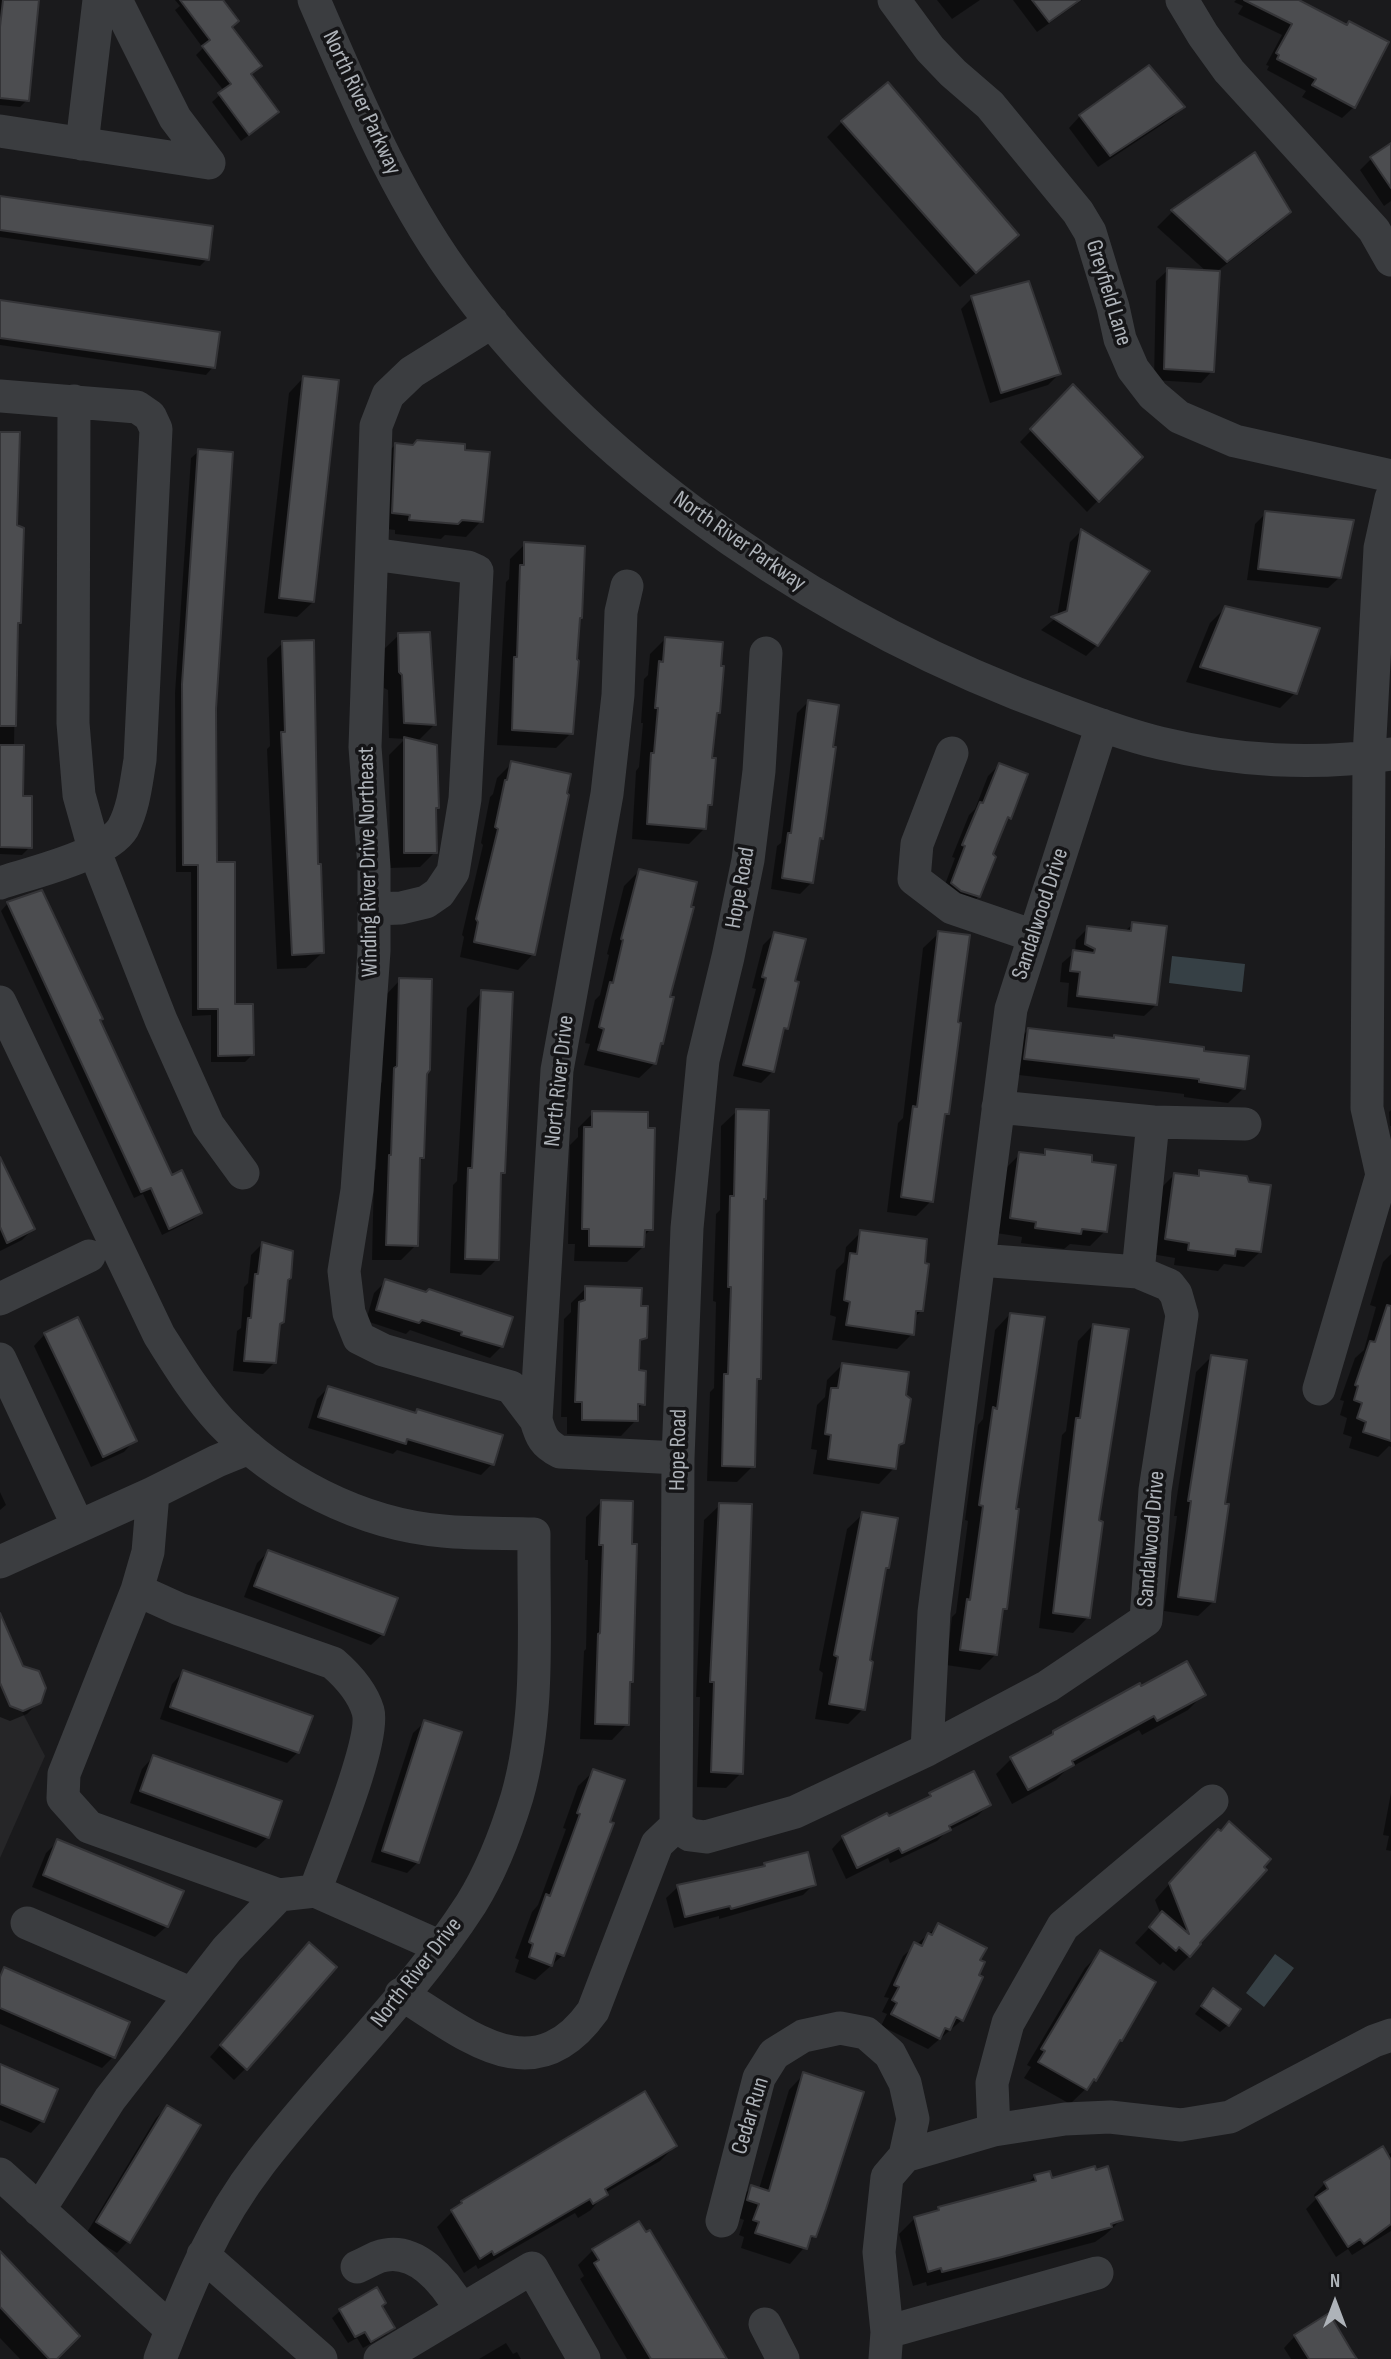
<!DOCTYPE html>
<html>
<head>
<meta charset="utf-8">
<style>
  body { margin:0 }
  #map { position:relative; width:1391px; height:2359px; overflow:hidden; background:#1a1a1c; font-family:"Sofia Sans Condensed",sans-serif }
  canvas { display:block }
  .north { position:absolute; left:1300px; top:2268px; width:70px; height:70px; -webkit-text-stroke:5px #151517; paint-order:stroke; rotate:0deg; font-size:19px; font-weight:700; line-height:28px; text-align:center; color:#aeb3b9 }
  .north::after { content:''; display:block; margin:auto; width:24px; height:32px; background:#aeb3b9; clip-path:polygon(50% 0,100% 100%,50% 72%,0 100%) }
</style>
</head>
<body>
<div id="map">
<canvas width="1391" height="2359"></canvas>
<div class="north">N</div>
</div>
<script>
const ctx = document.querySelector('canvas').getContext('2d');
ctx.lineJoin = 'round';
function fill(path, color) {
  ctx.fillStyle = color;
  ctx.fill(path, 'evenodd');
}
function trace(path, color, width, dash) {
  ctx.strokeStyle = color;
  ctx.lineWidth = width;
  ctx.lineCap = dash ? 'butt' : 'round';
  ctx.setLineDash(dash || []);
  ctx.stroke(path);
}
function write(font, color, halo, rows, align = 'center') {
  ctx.font = font + ' "Sofia Sans Condensed",sans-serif';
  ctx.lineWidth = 7;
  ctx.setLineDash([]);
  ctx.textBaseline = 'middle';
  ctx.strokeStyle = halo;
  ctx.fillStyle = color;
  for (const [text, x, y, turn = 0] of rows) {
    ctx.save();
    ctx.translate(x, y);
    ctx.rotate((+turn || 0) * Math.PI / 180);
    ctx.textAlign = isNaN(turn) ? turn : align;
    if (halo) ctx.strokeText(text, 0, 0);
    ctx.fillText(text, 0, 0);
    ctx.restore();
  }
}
const built = new Path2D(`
  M0 1669 45 1756 0 1858Z`);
const water = new Path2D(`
  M1172 956 1245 964 1242 992 1169 983Z
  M1275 1954 1294 1968 1264 2007 1246 1993Z`);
const shadow = new Path2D(`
  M0 0H38L27 100 20 107 0 105Z
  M175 0H221L250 75 270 119 241 141 212 102 224 91 196 55 203 48 175 10 180 6Z
  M937 0H980L952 19Z
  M1013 0H1082L1037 32Z
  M1236 0H1296L1354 107 1342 118 1302 97 1306 91 1267 70 1269 66 1266 65 1282 35 1238 14 1243 6 1234 2Z
  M1148 68 1183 107 1172 118 1098 167 1069 128 1080 116Z
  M842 122 1002 250 960 287 827 137Z
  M1391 145V201L1384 206 1360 170 1371 159Z
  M1255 154 1288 212 1273 228 1215 273 1212 371 1201 383 1154 380 1156 281 1168 270 1207 272 1157 227 1172 212Z
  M0 198 207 259 200 266 0 237Z
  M972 298 1059 374 1048 385 990 403 961 309Z
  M0 302 213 367 206 375 0 345Z
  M304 377 313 602 297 617 264 613 289 393Z
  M1073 387 1140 457 1087 512 1020 442Z
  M0 434 15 527 20 622 16 626 14 746 30 847 22 855 0 854Z
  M395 445 481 521 466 537 445 535 441 539 395 534V530L378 528 380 460Z
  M199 451 214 709 215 864 233 1006 252 1055 245 1062H211V1015L192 1016 191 872H176L175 693 191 458Z
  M1266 513 1340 577 1328 588 1247 580 1255 524Z
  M1081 531 1097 645 1086 656 1041 630 1057 617 1070 542Z
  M525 544 581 617 578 620 571 733 556 748 497 745 506 582 509 579 510 559Z
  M1225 608 1295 693 1280 708 1186 682 1210 623Z
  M399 635 434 725 417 742 434 810 435 852 420 867 390 868 389 755 405 739 389 738 388 690 384 688 383 650Z
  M665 639 718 713 715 716 711 759 710 805 706 809 705 828 689 844 632 839 636 771 639 767 643 723H641L644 679 648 675 650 654Z
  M283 643 312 732 322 953 306 968 277 969 267 749 270 746 267 658Z
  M808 702 821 838 817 842 812 882 800 894 771 889 777 846 781 843 797 713Z
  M512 763 533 954 518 970 460 957 464 937 462 935 483 845 481 843 490 797 493 794 497 778Z
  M999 765 1009 818 1003 824 991 854 979 896 967 908 941 895 955 858 952 857 969 815 975 809 988 776Z
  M639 871 678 955 655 1063 639 1078 584 1065 590 1044 585 1043 595 1000 600 995 609 955 607 954 624 886Z
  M8 903 99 1020 171 1177 200 1213 193 1220 162 1235 143 1194 134 1198 1 911Z
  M1133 924 1156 1005 1144 1016 1067 1007 1069 983 1060 982 1062 963 1075 952 1076 940 1088 928 1124 932Z
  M939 933 956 1023 948 1113 942 1119 931 1201 916 1216 887 1212 898 1123 903 1118 923 948Z
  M774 934 793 983 786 1028 781 1033 773 1071 761 1083 733 1076 756 989 752 988 763 945Z
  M400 980 425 1073 423 1158 419 1162 416 1245 401 1260H372L374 1172 376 1169 379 1085 382 1082 385 996Z
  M482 992 503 1172 499 1176 497 1259 481 1275 450 1273 453 1185 457 1181 467 1008Z
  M1029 1029 1111 1040 1114 1037 1202 1052 1244 1088 1228 1103 1184 1097V1094L1010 1074 1013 1045Z
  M1391 1110V1126H1390L1389 1112Z
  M737 1111 762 1201 759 1378 755 1382 753 1466 737 1482 707 1481 710 1392 714 1388 716 1302 713 1301 716 1214 720 1210 721 1126Z
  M593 1113 651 1229 643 1237V1247L627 1262 574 1261 575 1244H568L570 1145 578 1137V1128Z
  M1046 1151 1105 1231 1090 1246 1070 1244 1064 1249 1021 1243 1022 1237 996 1233 1005 1169 1020 1154 1041 1156Z
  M0 1161 33 1229 22 1240 0 1251Z
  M1200 1172 1260 1252 1244 1267 1224 1264 1218 1271 1174 1265 1175 1258 1151 1254 1159 1190 1175 1174 1195 1177Z
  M861 1232 921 1311 914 1318 912 1334 897 1349 832 1340 836 1317 830 1315 836 1270 844 1262 846 1247Z
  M262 1244 286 1281 274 1363 263 1374 233 1371 237 1331 241 1328 244 1287 248 1283 251 1255Z
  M1391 1254V1447L1389 1446 1378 1457 1349 1448 1352 1437 1343 1434 1347 1418 1340 1415 1344 1401 1340 1400 1355 1358 1364 1350 1376 1307 1370 1305 1383 1262Z
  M386 1281 502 1346 490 1358 410 1330 406 1334 366 1321 374 1293Z
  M586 1288 639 1307 645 1337 638 1344 637 1372 643 1404 636 1410V1420L621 1436 567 1434V1417H561L564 1319 571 1312V1303Z
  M1010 1314 1014 1510 1005 1608 1001 1612 996 1654 980 1670 946 1665 952 1617 956 1613 968 1521 965 1520 978 1425 983 1419 995 1330Z
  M1093 1325 1098 1521 1088 1617 1073 1633 1039 1628 1062 1435 1066 1431 1078 1341Z
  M45 1334 135 1440 124 1452 91 1467 34 1346Z
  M1211 1357 1214 1601 1198 1616 1164 1611 1177 1516H1174L1196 1372Z
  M842 1365 902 1442 897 1447 894 1468 879 1484 813 1474 817 1450 811 1449 817 1405 825 1397 827 1380Z
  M328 1388 414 1414 417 1411 492 1464 481 1475 397 1450 393 1454 308 1428 317 1399Z
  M0 1492 6 1505 0 1510Z
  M601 1502 631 1682 628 1685 627 1724 612 1740 580 1739 584 1651 586 1649 588 1560H585L586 1517Z
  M720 1505 741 1773 726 1788 697 1787 700 1697H696L704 1520Z
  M863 1514 887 1567 884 1571 868 1661 863 1709 848 1724 815 1719 823 1673 819 1670 847 1529Z
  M268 1552 383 1634 371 1645 244 1597 257 1563Z
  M0 1626 39 1702 27 1714 10 1721 0 1717Z
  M183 1672 298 1752 287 1763 160 1719 172 1684Z
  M1141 1688 1204 1694 1188 1710 1142 1735 1139 1730 1066 1770 1056 1780 1012 1804 996 1774 1011 1759 1046 1739 1054 1732Z
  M425 1722 418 1862 407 1873 371 1862 413 1733Z
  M153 1757 268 1837 256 1848 130 1803 142 1769Z
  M594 1771 563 1955 535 1980 515 1972 519 1960 515 1958 532 1912 538 1905 566 1829 563 1828 578 1786Z
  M1391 1793V1851L1386 1850 1389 1836 1383 1835Z
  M930 1795 989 1805 977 1816 947 1831 937 1841 890 1863 888 1858 846 1879 832 1849 843 1837 924 1801Z
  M1220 1833 1197 1943 1189 1956 1174 1971 1163 1962 1160 1965 1135 1943 1161 1915 1155 1900 1203 1846Z
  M58 1841 167 1926 155 1937 32 1887 46 1853Z
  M806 1854 814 1884 803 1895 719 1919V1916L674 1928 666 1898 678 1887 761 1869 765 1865Z
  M938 1926 978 1961 962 2020 928 2049 881 2026 887 2014 882 2012 889 1998 884 1997 903 1956Z
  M1100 1953 1153 1983 1095 2080 1070 2104 1024 2078 1031 2067 1027 2065 1085 1968Z
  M298 1956 246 2068 234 2080 210 2057Z
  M5 1969 113 2057 102 2068 0 2024V1974Z
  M1213 1991 1228 2025 1220 2032 1195 2014Z
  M0 2066 56 2090 42 2121 31 2133 0 2120Z
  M804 2074 814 2236 790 2264 741 2248 744 2237 739 2235 744 2220 733 2216 736 2202 752 2187 759 2189 789 2090Z
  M167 2107 128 2241 117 2253 86 2234 156 2118Z
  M675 2146 660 2161 605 2193 591 2210 578 2218 575 2213 478 2269 476 2265 464 2273 437 2227 462 2202Z
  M1391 2153V2231L1352 2255 1348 2249 1336 2257 1306 2209 1316 2199 1314 2195 1325 2183Z
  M1035 2176 1051 2180 1121 2220 1105 2235 1095 2242 927 2286 926 2282 913 2286 899 2234 914 2219 935 2213 939 2209 1025 2186Z
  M593 2250 724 2359H627L580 2279 584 2276 578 2265Z
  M0 2254 55 2359H20L0 2338Z
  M376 2289 380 2307 393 2327 386 2335 363 2348 357 2338 348 2343 332 2318 340 2311Z
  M1295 2336 1355 2359H1291L1284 2348Z
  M506 2343 513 2354 517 2352 521 2359H479Z`);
const building = new Path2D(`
  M3 0H39L29 101 0 98V27Z
  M180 0H223L239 21 232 27 262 66 251 74 279 112 249 135 218 93 231 84 202 46 210 40Z
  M1032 0H1080L1049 22Z
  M1244 0H1299L1347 25 1349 21 1389 42 1355 108 1312 85 1316 79 1277 59 1279 55 1276 53 1292 24Z
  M1149 65 1185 107 1110 156 1079 115Z
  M888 82 1019 235 976 273 841 121Z
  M1391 143V188L1370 157Z
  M1255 152 1291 212 1227 262 1171 210Z
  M0 196 213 226 209 260 0 230Z
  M1167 268 1220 271 1214 372 1164 369Z
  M1029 281 1061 374 1001 393 971 296Z
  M0 300 220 332 215 368 0 338Z
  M303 376 339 380 314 602 279 598Z
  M1073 384 1143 457 1099 502 1030 429Z
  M0 432H20L17 525 24 528 21 623H18L16 726H0Z
  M417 440 465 444V450L490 452 483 522 462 520 458 524 409 520 410 515 392 513 395 443 413 445Z
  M198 449 233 452 216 709 217 862H235V1004H253L254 1055 218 1056V1009H198V865H183L182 684Z
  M1265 511 1354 520 1341 578 1258 569Z
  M1081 529 1150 571 1098 646 1051 617 1067 611Z
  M524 542 585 546 582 618H580L577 659 579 661 573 734 512 730 514 657H517L520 565H524Z
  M1225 606 1320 628 1297 694 1200 667Z
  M430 632 436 725 404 723 402 675 399 672 398 633Z
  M665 637 723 642 721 666H724L720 713H717L712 758H716L712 805H708L706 829 647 824 651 753H654L658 708H655L659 661 663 662Z
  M314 640 318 864H321L324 953 292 955 281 732H285L282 641Z
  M808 700 839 705 833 747H836L823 839 820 838 813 883 782 878 788 833H791Z
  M404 737 437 745 439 808H436L437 853H404Z
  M0 745H24L23 796H32V848L0 847Z
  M511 761 571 774 567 793 569 795 535 955 474 942 478 922 476 919 498 829 495 827 505 780H507Z
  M999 763 1028 774 1011 819 1008 817 993 854 996 857 980 897 961 891 951 883 965 846 962 845 980 802 983 803Z
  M639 869 697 882 691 907H694L670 997H674L663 1044 661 1043 656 1064 598 1050 604 1029 599 1027 610 982 613 983 623 940 621 939Z
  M42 890 103 1019 100 1020 172 1175 182 1170 202 1213 169 1229 151 1188 141 1192 7 902Z
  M1132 922 1167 926 1157 1005 1077 996 1080 972 1070 971 1073 950 1094 953 1095 949 1085 944 1087 926 1131 931Z
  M938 931 970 935 958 1022 961 1023 949 1114H945L933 1202 901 1197 913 1106 917 1107Z
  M774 932 806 939 795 981 799 982 788 1029 784 1028 774 1072 743 1065 766 978 762 977Z
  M399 978 432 979 430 1070 427 1074 424 1158H420L418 1246 386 1245 389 1155H391L394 1068 397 1066Z
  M481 990 513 992 505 1173H501L499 1260 465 1259 468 1168H472Z
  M1028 1028 1114 1038V1035L1204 1047V1051L1249 1056 1245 1089 1199 1082V1079L1024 1059Z
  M736 1109 769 1110 766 1199H764L761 1379H757L755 1467 722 1466 724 1374H728L731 1287H728L730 1196H734Z
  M592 1111 648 1112V1128H655L653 1230H645L644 1247 589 1246V1229H582L584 1127H592Z
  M1045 1149 1092 1155V1162L1116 1165 1107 1232 1082 1229 1081 1234 1035 1228 1036 1222 1010 1218 1019 1152 1045 1155Z
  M0 1157 35 1229 7 1243 0 1227Z
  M1199 1170 1247 1176 1249 1182 1271 1185 1261 1252 1236 1249 1235 1256 1188 1250 1189 1243 1165 1239 1174 1173 1199 1176Z
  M860 1230 927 1239 925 1263 929 1264 923 1311H916L914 1335 846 1325 850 1302 844 1300 850 1253 857 1254Z
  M262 1242 293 1251 291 1278 288 1280 284 1322 280 1324 276 1363 244 1361 248 1318H251L255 1274H258Z
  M385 1279 426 1292 429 1289 513 1317 503 1347 461 1335 462 1332 422 1320 419 1323 376 1310Z
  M585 1286 642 1288 641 1306H648L647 1338 640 1340 639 1370 646 1371 645 1405 638 1404V1421L582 1420V1402H575L579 1302 585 1300Z
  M1387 1305 1391 1306V1441L1363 1432 1366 1422 1357 1418 1362 1403 1354 1400 1358 1386 1355 1385 1370 1341 1375 1342Z
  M1010 1313 1045 1317 1016 1509H1019L1007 1609H1003L997 1655 960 1650 967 1599 970 1600 983 1506 979 1505 993 1407 997 1409Z
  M78 1317 137 1441 103 1457 44 1333Z
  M1093 1324 1129 1329 1099 1520 1103 1522 1090 1618 1053 1613 1076 1418H1080Z
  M1211 1355 1247 1360 1225 1504H1229L1215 1602 1178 1597 1191 1501H1188Z
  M842 1363 909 1372 906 1395 911 1399 904 1443 899 1445 896 1469 828 1459 831 1435 825 1434 831 1388H838Z
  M328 1386 416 1413 417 1409 503 1435 494 1465 407 1439 406 1444 318 1417Z
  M601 1500 633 1501 632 1544H637L633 1682H630L629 1725 595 1724 598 1634 600 1633 603 1545H599Z
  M719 1503 752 1504 743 1774 711 1772 714 1682H710Z
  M862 1512 898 1518 889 1568H886L870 1660 873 1662 865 1710 829 1704 838 1657 834 1655Z
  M268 1550 398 1598 384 1635 254 1586Z
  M0 1613 23 1666 39 1671 46 1688 41 1703 23 1711 10 1706 0 1683Z
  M1187 1661 1206 1695 1157 1721 1154 1716 1072 1761 1074 1765 1028 1790 1010 1757 1053 1734V1731L1140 1683 1141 1686Z
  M183 1670 313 1716 299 1753 170 1707Z
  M424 1720 462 1732 419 1863 382 1851Z
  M153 1755 282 1801 269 1838 140 1791Z
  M593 1769 625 1780 610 1822 614 1823 564 1956 556 1953 552 1966 529 1957 533 1944 529 1942 546 1894 550 1896 580 1814 577 1813Z
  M974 1771 991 1805 949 1826 951 1830 902 1853 899 1848 857 1868 842 1836 887 1813 889 1816 931 1796 929 1793Z
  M1229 1821 1271 1859 1264 1867 1267 1870 1200 1943 1201 1944 1190 1957 1179 1947 1176 1951 1149 1927 1162 1911 1189 1934 1169 1883 1218 1829 1221 1831Z
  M57 1839 184 1891 168 1927 43 1875Z
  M808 1852 816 1885 731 1909 730 1906 685 1917 677 1885 765 1866 764 1863Z
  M938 1923 987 1948 980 1960 985 1962 979 1975 983 1977 963 2021 956 2017 950 2030 945 2028 940 2039 891 2014 897 2003 892 2000 899 1987 894 1985 914 1942 922 1946 928 1933 932 1935Z
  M309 1942 337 1967 247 2070 220 2045Z
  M1100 1950 1156 1982 1122 2041 1120 2040 1096 2081 1094 2079 1087 2090 1038 2062 1045 2051 1041 2049Z
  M4 1967 130 2022 115 2058 0 2008V1977Z
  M1213 1988 1241 2009 1229 2026 1201 2006Z
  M0 2064 58 2089 44 2122 0 2104Z
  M803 2072 864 2092 826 2209 816 2237 811 2236 807 2249 755 2233 759 2222 753 2220 759 2204 747 2200 751 2185 769 2191Z
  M645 2091 677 2146 605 2189 608 2195 593 2204 590 2199 494 2255 492 2251 480 2259 451 2210 462 2203 461 2201Z
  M167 2105 201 2125 130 2243 96 2222Z
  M1383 2146 1391 2160V2224L1364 2244 1360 2239 1348 2247 1316 2197 1328 2189 1324 2182Z
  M1095 2166 1096 2170 1108 2166 1123 2220 1111 2224 1112 2227 1002 2257 942 2272 941 2268 928 2272 914 2217 939 2210 938 2207 1036 2181 1034 2175 1050 2171 1052 2178Z
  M639 2221 646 2232 650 2230 727 2359H651L594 2263 599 2260 592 2249Z
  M0 2251 80 2336 57 2359H49L0 2307Z
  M377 2287 386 2303 382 2306 395 2328 371 2342 365 2332 355 2337 339 2309Z
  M1329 2313 1351 2350 1357 2359H1309L1294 2335Z`);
const minor = new Path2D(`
  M314 0C357 99 398 200 464 287 607 479 836 629 1060 710 1092 722 1126 735 1160 743 1234 761 1315 766 1391 754
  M894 0 930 49 953 73 990 105 1078 212 1090 232 1113 307 1120 339 1133 369 1153 395 1179 417 1235 441 1391 476
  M1182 0 1203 35 1229 71 1374 230 1391 260
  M0 131 209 163 175 118 116 0
  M82 144 99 0
  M492 322 412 372 388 395 376 426 365 747 374 867V951L357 1190 344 1271 349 1313 359 1338 383 1350 511 1387 536 1420
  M0 396 137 407 150 416 156 429 140 760C136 783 134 807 123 828 107 855 30 873 0 883
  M74 401 73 723 79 795 95 852 161 1020 208 1125 243 1173
  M372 554 468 567 477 571 465 799 453 872 439 893 426 902 401 908 374 909
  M627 586 621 612 618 695 607 794 557 1070 536 1420C541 1437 544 1444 560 1452L678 1458
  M952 753 917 844 914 879 952 908 1034 936
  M0 1002 159 1335C178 1365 196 1395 221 1422 277 1481 361 1524 443 1531 473 1534 504 1533 534 1534 533 1621 541 1713 517 1797 506 1833 491 1872 471 1904 411 1997 328 2075 261 2162 213 2224 188 2287 160 2359
  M998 1107 1153 1122 1245 1124
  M1138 1272 1153 1122
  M0 1299 89 1256
  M0 1359 78 1526
  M1319 1389 1382 1175 1367 1108 1369 757 1380 548 1391 498
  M249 1448 217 1461 153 1493 148 1552 137 1590 179 1609 333 1663C348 1676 362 1691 368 1711 376 1740 327 1857 315 1891
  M0 1562 153 1493
  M137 1590 64 1774 63 1798 89 1827 279 1895
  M927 1750 934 1612 1011 1009 1102 725
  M676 1826 690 1835 706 1837 795 1812 927 1750 1048 1686 1146 1620 1155 1490 1182 1315 1176 1294 1169 1285 1138 1272 979 1260
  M27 1923 192 1994
  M401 1994C466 2034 533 2095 593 2011L657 1844 676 1826 678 1458 687 1228 703 1060 728 957 748 860 759 771 766 653
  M994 2130 992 2083 1008 2023 1063 1926 1212 1801
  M905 2156 994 2130 1065 2119 1110 2117 1181 2125 1230 2117 1374 2041 1391 2035
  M0 2174 171 2329
  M39 2210 110 2099 227 1949 279 1895 315 1891 441 1947
  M722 2221 759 2078 774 2054 803 2036 840 2028 866 2033 890 2054 905 2083 913 2119 905 2156 887 2177 879 2252 887 2332 885 2359
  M203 2255 321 2359
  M357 2267C364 2264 371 2260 378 2257 415 2244 445 2282 461 2310
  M765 2324 783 2359
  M887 2332 1097 2273
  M380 2359 532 2268 584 2359`);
const streetNames = [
  ["North River Parkway",361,103,65],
  ["Greyfield Lane",1108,293,73],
  ["North River Parkway",739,542,35],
  ["Winding River Drive Northeast",369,862,-91],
  ["Hope Road",741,888,-80],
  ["Sandalwood Drive",1041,914,-72],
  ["North River Drive",560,1081,-84],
  ["Hope Road",679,1450,-89],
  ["Sandalwood Drive",1152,1539,-85],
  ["North River Drive",417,1973,-52],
  ["Cedar Run",751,2116,-73]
];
fill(built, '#262628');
fill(water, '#364045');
fill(shadow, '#0007');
fill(building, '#4c4d50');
trace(building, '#343437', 2);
trace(minor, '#3b3d40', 33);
write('23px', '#aeb3b9', '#151517', streetNames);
</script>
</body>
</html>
